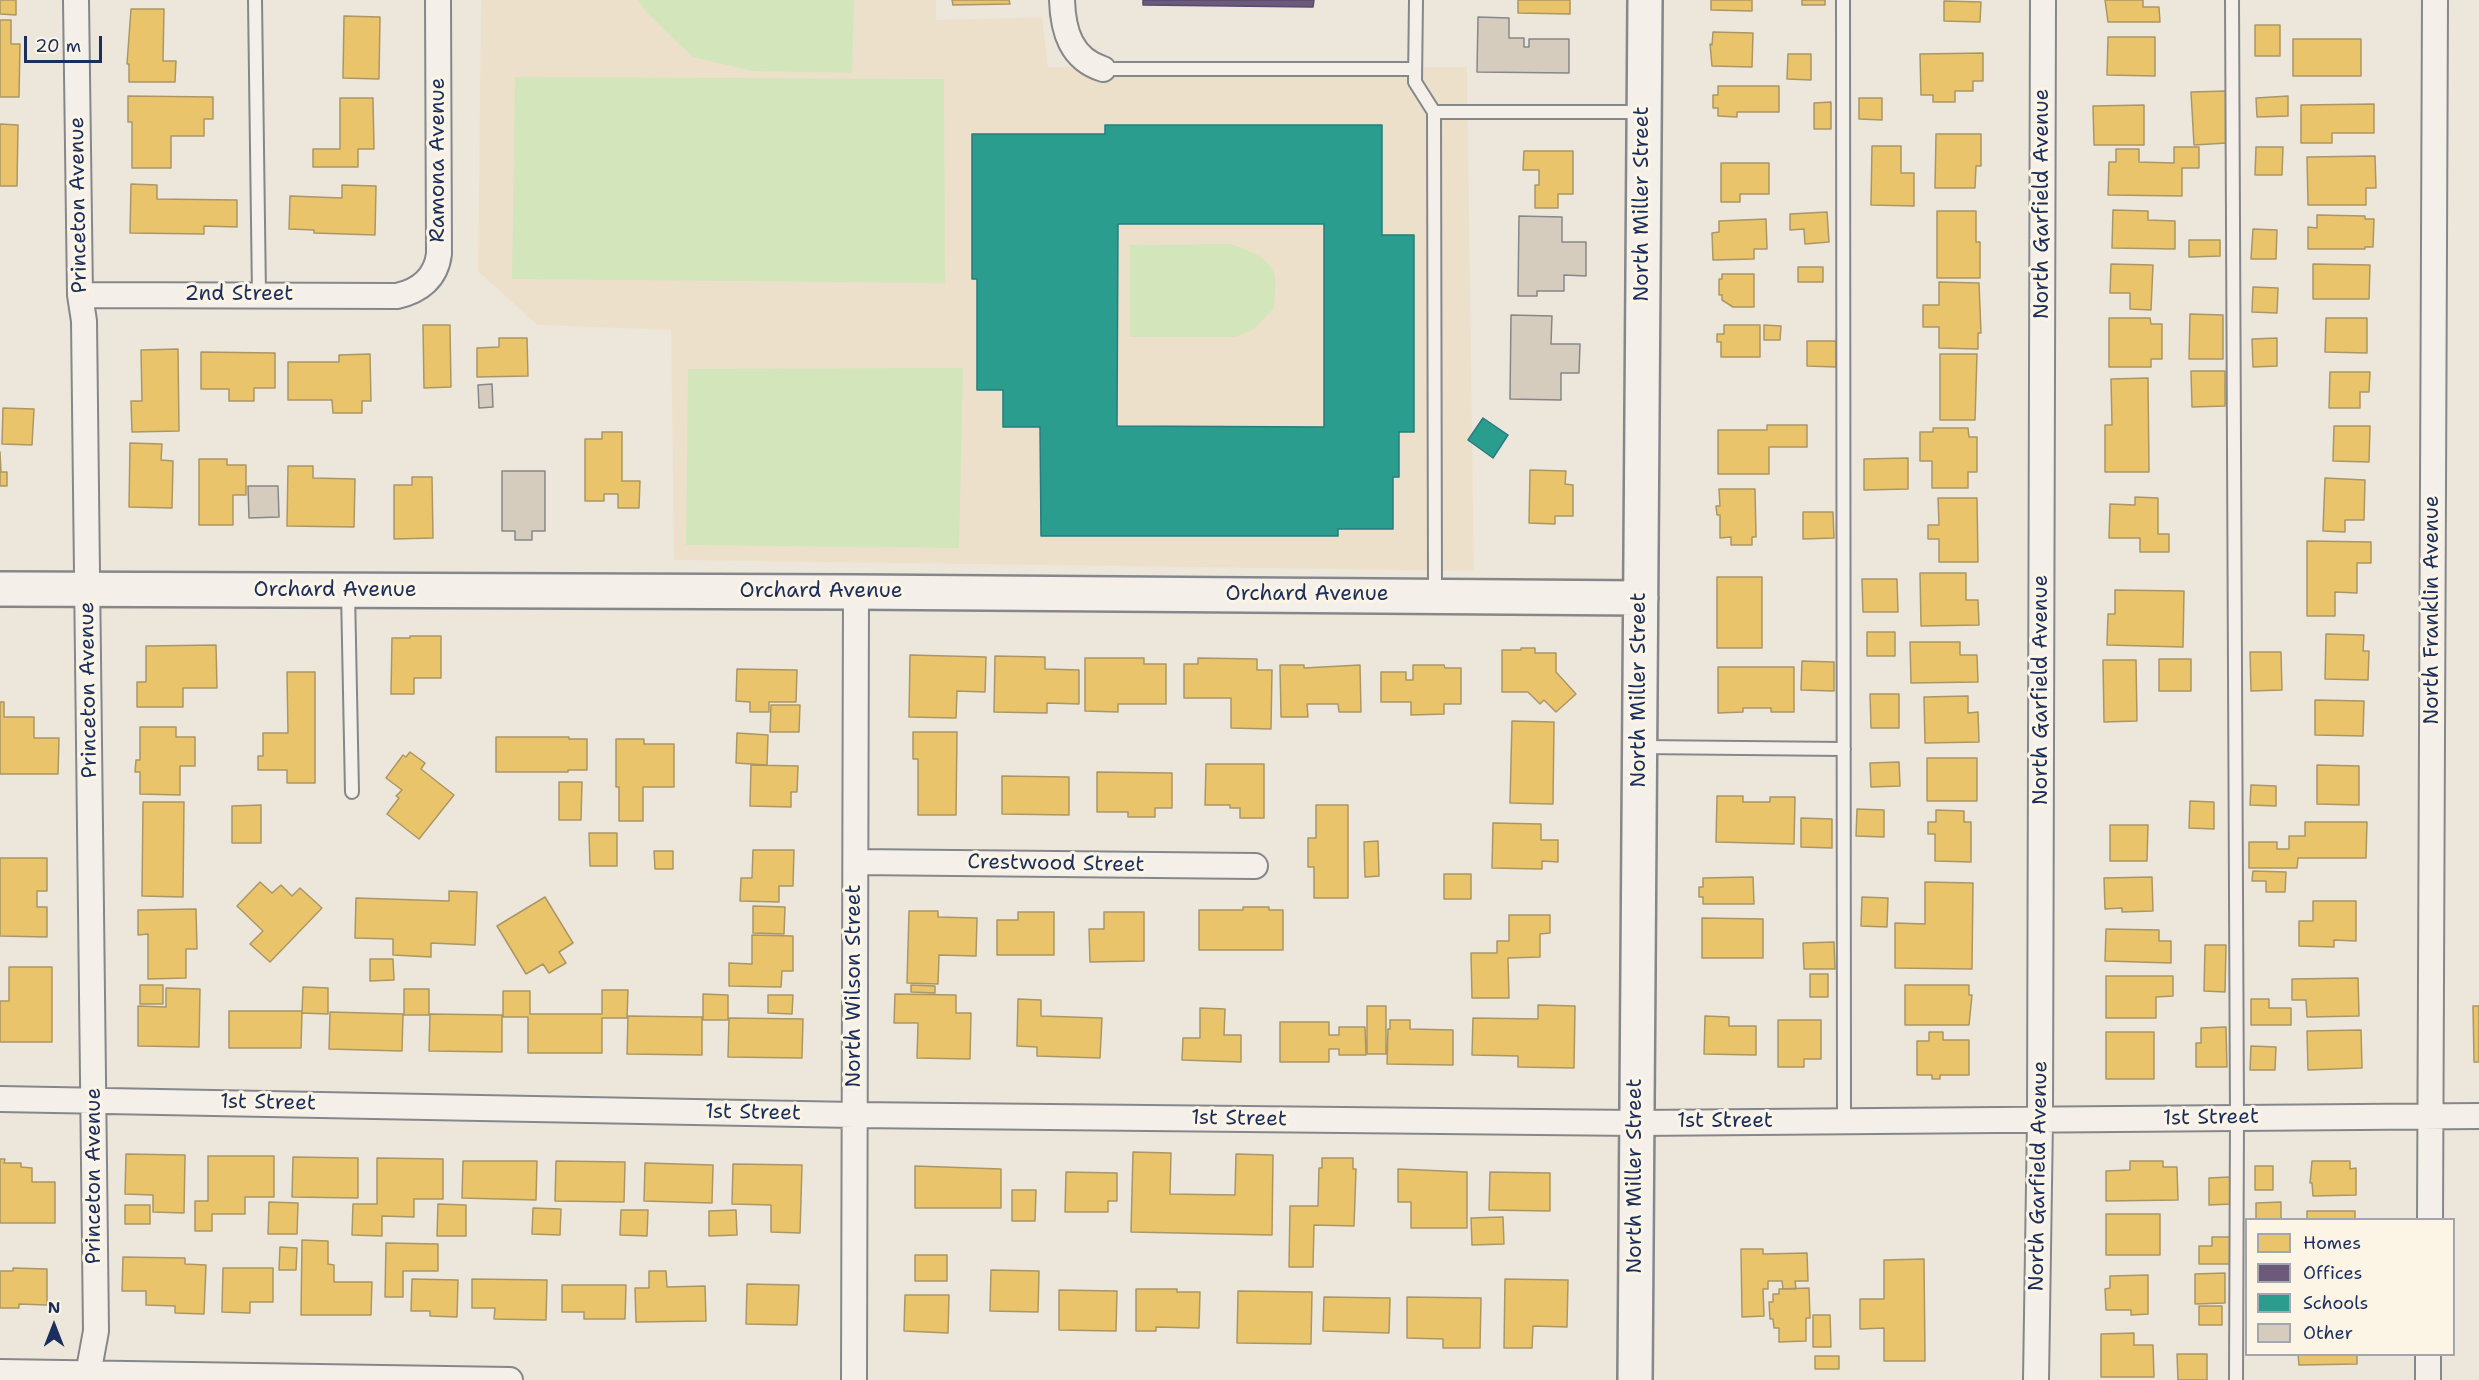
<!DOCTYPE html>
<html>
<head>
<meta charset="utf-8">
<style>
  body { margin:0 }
  #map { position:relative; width:2479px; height:1380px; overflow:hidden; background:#ede7db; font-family:"Shantell Sans",sans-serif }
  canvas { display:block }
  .legend { position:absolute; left:2245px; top:1218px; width:210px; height:138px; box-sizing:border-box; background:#fcf5e5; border:2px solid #a2a6af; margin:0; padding:8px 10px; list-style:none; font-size:18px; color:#1b2f5e }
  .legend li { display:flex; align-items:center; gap:12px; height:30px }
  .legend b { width:30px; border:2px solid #a2a6af }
  .north { position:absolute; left:24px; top:1296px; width:60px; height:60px; -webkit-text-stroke:4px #fcf5e5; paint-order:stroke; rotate:0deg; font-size:16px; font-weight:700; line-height:24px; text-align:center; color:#1b2f5e }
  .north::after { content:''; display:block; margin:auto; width:21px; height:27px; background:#1b2f5e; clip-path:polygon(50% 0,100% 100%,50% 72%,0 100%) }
  .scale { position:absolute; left:24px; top:36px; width:78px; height:27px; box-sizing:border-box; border:3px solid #1b2f5e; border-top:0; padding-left:8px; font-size:18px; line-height:21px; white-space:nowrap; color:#1b2f5e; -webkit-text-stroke:4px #fcf5e5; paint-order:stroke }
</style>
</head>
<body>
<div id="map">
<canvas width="2479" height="1380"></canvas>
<ul class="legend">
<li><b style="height:16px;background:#e9c46a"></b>Homes</li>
<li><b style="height:16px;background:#6d597a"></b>Offices</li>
<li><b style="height:16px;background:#2a9d8f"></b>Schools</li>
<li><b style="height:16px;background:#d5ccbe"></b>Other</li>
</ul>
<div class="north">N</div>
<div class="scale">20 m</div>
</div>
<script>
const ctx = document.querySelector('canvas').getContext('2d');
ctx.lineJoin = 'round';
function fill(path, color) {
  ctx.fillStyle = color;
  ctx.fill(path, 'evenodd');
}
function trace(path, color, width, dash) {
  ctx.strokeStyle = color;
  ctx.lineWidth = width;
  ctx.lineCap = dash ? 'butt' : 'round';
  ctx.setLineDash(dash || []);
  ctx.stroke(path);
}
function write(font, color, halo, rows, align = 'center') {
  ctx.font = font + ' "Shantell Sans",sans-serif';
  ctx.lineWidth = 6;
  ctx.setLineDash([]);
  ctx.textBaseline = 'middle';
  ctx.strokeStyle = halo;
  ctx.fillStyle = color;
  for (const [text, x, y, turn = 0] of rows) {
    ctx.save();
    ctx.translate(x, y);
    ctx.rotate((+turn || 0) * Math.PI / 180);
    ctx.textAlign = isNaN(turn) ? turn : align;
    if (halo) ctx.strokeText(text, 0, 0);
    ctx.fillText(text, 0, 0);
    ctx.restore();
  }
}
const built = new Path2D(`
  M481 0H936V20L1042 17 1048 67H1467L1474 571 674 560 671 330 537 325 478 271Z`);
const green = new Path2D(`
  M638 0H854L852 73 752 71 693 57 646 12Z
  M515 77 944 79 945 283 512 279Z
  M1230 244C1246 249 1267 256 1274 273 1277 282 1274 298 1274 308L1254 329 1236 337H1130V245Z
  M963 368 959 548 686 545 688 369Z`);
const homes = new Path2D(`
  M0 0H16V15L0 14Z
  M952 0H1009L1010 4 953 5Z
  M1518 0H1570V14L1518 13Z
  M1711 0H1752V11L1711 10Z
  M1802 0H1825V5H1802Z
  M2105 0H2143V7H2159L2160 22H2108Z
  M1944 1 1981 2 1980 22 1944 21Z
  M131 9H164L163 61H176L175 82H129V64H127Z
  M344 16 380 17 379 79 343 78Z
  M0 20H11V44H20L19 97H0Z
  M2255 25H2280V56H2255Z
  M1713 32 1753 33 1752 67 1712 66 1710 44 1712 45Z
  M2108 37H2155V76L2107 75Z
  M2293 39H2361V76H2293Z
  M1983 53V81H1973V91H1955V102H1933V95H1921L1920 54Z
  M1788 54H1811V80L1787 79Z
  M1718 86H1779V112H1737V117L1718 116V108H1713V95H1718Z
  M2226 91 2227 143 2194 145 2191 92Z
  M128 96 213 97V119H204V136H171V168H132V122H128Z
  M2288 96V116L2257 117 2256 98Z
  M340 98H373L374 149H358V167H313V149H340Z
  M1859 98H1882V120L1859 119Z
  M1831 102V129H1814V103Z
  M2374 104V133H2332V143H2301V105Z
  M2144 105V145H2094L2093 106Z
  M0 124 18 125 17 186H0Z
  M1936 134H1981V166H1976L1975 188H1935Z
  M1872 146H1901V173H1914V206L1871 205Z
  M2174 147H2199V168H2182V196L2108 195 2109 162H2116V149H2139V162L2174 163Z
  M2256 147H2283L2282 175H2255Z
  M1524 151H1573V194H1558V208H1535V185H1539V170H1523Z
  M2375 156 2376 188H2366V205H2308L2307 157Z
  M1721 163H1769V194H1740V202H1721Z
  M131 184 157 185V199L237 200V227L204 226V234L130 233Z
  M342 185 376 186 375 235 314 233V230L289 229 290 196 342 198Z
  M2113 210 2148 211V220L2175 221V249L2112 248Z
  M1937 211H1976V242H1980V278H1937Z
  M1827 212 1829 242 1805 244 1804 229 1790 230V214Z
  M2317 215 2365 216V219H2374L2373 247H2365V249H2308V227L2317 228Z
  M1766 219 1767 249H1754V259L1713 260 1712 233 1719 232V221Z
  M2253 229 2277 230 2276 259H2251Z
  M2189 240H2220V256L2189 257Z
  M2111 264 2153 265 2151 310 2130 309V293H2110Z
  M2313 264 2370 265 2369 299H2313Z
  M1798 267H1823V282H1798Z
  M1722 274H1754V307H1733L1722 300V295H1719V279H1722Z
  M1939 282 1979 283 1981 333H1978V349L1939 348V327H1923V305H1939Z
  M2253 287 2278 288 2277 313 2252 312Z
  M2190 314 2223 315V359H2189Z
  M2109 318H2150L2151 324H2162V359H2151V367H2109Z
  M2326 318H2367V353L2325 352Z
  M423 325H450L451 387 424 388Z
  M1724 325H1760V357H1721V342H1717V334H1724Z
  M1764 325 1781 326 1780 340H1764Z
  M499 338H527L528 376 477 377V348L499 347Z
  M2277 338V366L2253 367 2252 339Z
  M1807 341H1836V367L1807 366Z
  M178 349 179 431 132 432 131 401H142L141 350Z
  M201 352 275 353V388H254V401H229V389H201Z
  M370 354 371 401H362V413H333L332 400H288V362H339V355Z
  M1940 354H1977L1975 420H1940Z
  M2191 371H2225V406L2192 407Z
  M2330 372H2370L2369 392H2360V408H2329Z
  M2148 378 2149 472H2105V425H2112L2111 379Z
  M3 408 34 409 32 445 2 444Z
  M1767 425H1807V447H1769V474H1718V430H1767Z
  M2334 426H2370L2369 462 2333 461Z
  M1933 428H1968L1969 437H1977V472H1968V488H1932V461H1920V432H1933Z
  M602 432H622V481H640L639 508H618V494H604V501H585V439H602Z
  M130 443 162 444 161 460 173 461 172 508 129 507Z
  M0 452 1 472H7V486H0Z
  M1908 458V489L1864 490V459Z
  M199 459H227V465H246V495H233V525H199Z
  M288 466H313V478L355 479 354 527 287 526Z
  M1530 470 1566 471 1565 484 1573 485V516H1555V524L1529 523Z
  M412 477H432L433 538 394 539V485H412Z
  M2325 478 2365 480 2364 520H2345V532L2323 531Z
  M1719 489H1755L1756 537H1752V545H1731V537L1720 538V515H1717L1716 506H1720Z
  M2135 497 2158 498V534H2169V552H2140V538H2109L2110 504 2135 505Z
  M1938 498H1977L1978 562H1939V539H1928V525H1939Z
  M1803 512H1833L1834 538 1803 539Z
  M2307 541 2371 542V563H2357V593L2335 592V616H2307Z
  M1920 573H1966V600H1978L1979 625 1921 626Z
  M1717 577H1762V648H1717Z
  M1862 579H1897L1898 612H1863Z
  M2115 590 2184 591 2183 647 2107 645 2108 614H2115Z
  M1867 632H1895V656H1867Z
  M2326 634 2364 635 2363 651H2369L2368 680 2325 679Z
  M410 636H441V678H414V694H391L392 638H410Z
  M1910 642H1960V655H1977L1978 682 1911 683Z
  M216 645 217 688H183V707H137V682H146V646Z
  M1521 648H1535V653H1556V672L1576 694 1556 712 1544 700 1540 704 1528 692H1502V650H1521Z
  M2250 652H2281L2282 690 2251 691Z
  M910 655 986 657 985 692 957 691 956 718 909 717Z
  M995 656 1045 657V669L1079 670V704L1047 703V713L994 712Z
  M1085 658H1144V664H1166V704H1118V712L1085 711Z
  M1198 658 1257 659V670H1272L1271 729 1231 728V698H1184V664H1198Z
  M2159 659H2191V691H2159Z
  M2103 660H2136L2137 721 2104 722Z
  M1802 661 1834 662V691L1801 690Z
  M1280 665H1304V668L1360 665 1361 712H1339L1338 704H1307L1308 717H1281Z
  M1413 665H1444L1445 668H1461V704H1444V714L1411 715V702H1381V672H1406V680H1413Z
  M1718 667H1794V712H1771V708H1743V712L1718 713Z
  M737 669 797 670 796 702H769V712H750V702L736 701Z
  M287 672H315V783H287V770H258V756H263V733H288Z
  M1870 694H1899V728H1871Z
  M1968 696V713L1978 712 1979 742 1925 743 1924 697Z
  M2315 700 2364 701 2363 736 2315 735Z
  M0 702H4V717H34V738H59L58 774H0Z
  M771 705H800L799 732H770Z
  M1512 721 1554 722 1553 804 1510 803Z
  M140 727H176V737H195V766H180V795L140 794V772H135L136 760H140Z
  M913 732H957L956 815H918V759H913Z
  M737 733 768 735 767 765 736 763Z
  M496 737H569V739H587V770H568V772H496Z
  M616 739H644V744H674V787H643V821H619V787H616Z
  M410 752 425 763 421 769 454 795 419 839 387 814 399 798 396 796 402 790 386 778 403 755 406 757Z
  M1927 758H1977V801H1927Z
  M1899 762 1900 786 1871 787 1870 763Z
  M1206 764H1264V818H1240V808H1230V805H1205Z
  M751 765 798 766 797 792H791V807L750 806Z
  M2317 765 2359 766V805L2317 804Z
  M1097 772 1172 773V808H1155V817H1128V812H1097Z
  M1002 776 1069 777V815L1002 814Z
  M559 782H582L581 820H559Z
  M2251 785 2276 786V806L2250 805Z
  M1717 796H1743V802H1770V797H1795L1794 844 1716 842Z
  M2190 801 2214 802V829L2189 828Z
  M143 802H184L183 897 142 896Z
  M261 805V843H232V806Z
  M1316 805H1348V898H1314V867H1308V838H1316Z
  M1857 809 1884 810V837L1856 836Z
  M1936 810 1964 811V822H1971V862L1935 861V834H1928V822H1936Z
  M1801 818 1832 819V848L1801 847Z
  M2305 822H2367L2366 858H2298L2297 868H2249V842H2277V849H2289V836H2305Z
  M1493 823 1541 824V840H1558V862L1542 861V869L1492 868Z
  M2110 825H2148L2147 861H2110Z
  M589 833H617V866H590Z
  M1378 841 1379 876 1365 877 1364 842Z
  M753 850H794L793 886H779V902L740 901 741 878H752Z
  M654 851H673V869H655Z
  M0 858H47V891H37V907H47V937L0 936Z
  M2253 871 2286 872 2285 892H2266V881H2252Z
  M1444 874H1471V899H1444Z
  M1753 877 1754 904H1703V897H1699V887H1703V878Z
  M2152 877 2153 911 2122 912V908L2105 909 2104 878Z
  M260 882 272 893 281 885 292 896 300 888 322 908 270 962 250 944 263 931 237 906Z
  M1925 882 1973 883 1972 969 1895 968V923L1925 924Z
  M449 891 477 892 475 945 431 943V957L393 955V939L355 938 356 898 449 901Z
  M545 897 573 943 559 952 566 963 549 973 543 964 526 974 497 926Z
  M1862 897 1888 898 1887 927 1861 926Z
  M2313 901H2356V941L2334 940V947L2299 946V921H2313Z
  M753 906 785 907 784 934 753 933Z
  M1243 907H1269V910H1283V950H1199V910H1243Z
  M196 909 197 949H186V978L148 979V934L138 935V910Z
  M909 911H938V917L977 918 976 956 939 955 938 984 907 983Z
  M1018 912H1054V955H997V920H1018Z
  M1104 912H1144V961L1090 962 1089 929H1104Z
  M1509 915H1550V933L1540 934V957L1508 958 1509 998H1472L1471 953H1497V941H1509Z
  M1702 918 1763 919V958H1702Z
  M2106 929 2159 930V941H2171V963L2105 961Z
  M752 935 793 936V971H782L781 987 729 986V963L752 964Z
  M1834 942 1835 969H1804L1803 943Z
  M2205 945H2226L2225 992 2204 991Z
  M370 959H393L394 980 370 981Z
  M9 967H52V1042H0V1001H9Z
  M1810 974H1828V997H1810Z
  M2106 976H2173V996L2156 997V1018H2106Z
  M2358 978 2359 1016 2307 1017 2306 1000H2292V979Z
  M140 985H163V1004H140Z
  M911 985 935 986V993L911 992Z
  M1905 985H1969V995H1972L1969 1025H1905Z
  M303 987 328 988V1014L302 1013Z
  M166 988 200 989 199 1047 138 1046V1006L166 1007Z
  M404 989H429V1015H404Z
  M602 990H628L627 1018H602V1053H528V1017H503V991H530V1014H602Z
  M703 994 728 995V1020H703Z
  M895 994 956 995V1013H971L970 1059 917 1058 918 1023H894Z
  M768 995H793L792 1014 768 1013Z
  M1018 999 1041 1000V1016L1102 1018 1100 1058 1037 1056V1047L1017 1046Z
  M2251 999H2269V1008H2291V1025H2251Z
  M1538 1005 1575 1006 1574 1068 1518 1067V1056L1472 1055 1473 1018 1538 1019Z
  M1367 1006H1386V1054H1367Z
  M2473 1006H2479V1062H2474Z
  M1200 1008 1225 1009 1224 1035H1241V1062L1182 1060 1183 1038H1200Z
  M229 1011H302L301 1048H229Z
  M330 1012 403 1014 402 1051 329 1049Z
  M430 1014 502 1015V1052L429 1051Z
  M628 1016 702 1017V1055L627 1054Z
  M1705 1016 1729 1017V1026H1756V1055L1704 1054Z
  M729 1018 803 1019 802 1058 728 1057Z
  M1390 1020H1410V1029L1453 1030V1065L1387 1064 1388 1029H1390Z
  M1778 1020H1821V1059H1804V1067H1778Z
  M1280 1022H1329V1035H1339V1027H1365L1366 1055H1339V1049H1329V1062H1280Z
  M2226 1027 2227 1067H2196V1043H2201V1028Z
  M2361 1030 2362 1068 2308 1070 2307 1031Z
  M1929 1032H1943V1040H1969V1075H1940V1079H1932V1075H1917V1041H1929Z
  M2106 1032H2154V1079H2106Z
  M2251 1046 2276 1047 2275 1070H2250Z
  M1133 1152 1171 1153 1170 1194 1235 1195 1236 1154 1273 1155 1272 1235 1131 1232Z
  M126 1154 185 1155 184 1213 153 1212V1195L125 1194Z
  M208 1156H274V1197H245V1214H212V1231H195V1201H208Z
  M293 1157 358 1158V1198L292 1197Z
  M377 1158 443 1159V1199H414V1217L382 1216V1236L352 1235 353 1204H377Z
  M1322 1158H1353V1169H1356L1354 1226 1314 1225 1313 1267H1289L1290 1206H1318L1319 1168H1322Z
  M0 1159H5L4 1163H21V1167L32 1168V1182H55V1223H0Z
  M463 1161H537L536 1200 462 1198Z
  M556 1161 625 1162 624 1202 555 1201Z
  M2130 1161H2163V1167H2177L2178 1200 2106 1201V1171L2130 1170Z
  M2312 1161H2350V1169L2356 1168V1195L2313 1196 2312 1183H2310Z
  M645 1163 713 1165 712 1203 644 1201Z
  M733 1164 802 1165 800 1233 771 1232V1205L732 1204Z
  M915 1166 1001 1169V1208H915Z
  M2255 1166H2273V1190H2255Z
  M1398 1169 1467 1172V1228H1411V1202H1398Z
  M1066 1172 1117 1173V1201H1108V1212H1065Z
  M1490 1172 1550 1173V1211L1489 1210Z
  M2230 1177V1204L2209 1205V1178Z
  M1012 1190H1036L1035 1221H1012Z
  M269 1202 298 1203 297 1234H268Z
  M2281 1202V1220H2256V1203Z
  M438 1204 466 1205V1236H437Z
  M125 1205H150V1224H125Z
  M533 1208 561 1209 560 1235 532 1234Z
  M621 1210H648L647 1236 620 1235Z
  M736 1210 737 1235 709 1236V1211Z
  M2307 1211H2355V1220H2307Z
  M2106 1214H2160V1255H2106Z
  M1503 1217 1504 1244 1472 1245 1471 1218Z
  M2212 1237H2230L2231 1264H2199V1246H2212Z
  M302 1240 328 1241V1264L334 1265V1282H372L371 1315H301Z
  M386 1243 438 1244V1271H403V1297H385Z
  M280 1247 297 1248 296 1270H279Z
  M1741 1249H1763V1254L1807 1253 1808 1281H1795L1796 1289H1783L1782 1281H1768V1289H1763L1764 1316 1742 1317Z
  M915 1255H947V1281H915Z
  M123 1257 185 1258V1264L206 1265 204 1314 175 1313V1306L146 1305V1291H122Z
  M1924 1259 1925 1361H1884V1328L1860 1329V1299H1884V1260Z
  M13 1268 47 1269V1305L19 1304V1308H0V1271H13Z
  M223 1268H273V1302H250V1313L222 1312Z
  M991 1270 1039 1271 1038 1312 990 1311Z
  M649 1271H666L667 1287 705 1286 706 1321 636 1322 635 1288H649Z
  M2225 1273V1303L2195 1304V1274Z
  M2148 1275V1314L2131 1315V1310H2106L2105 1289 2110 1288V1276Z
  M412 1279 458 1280 457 1317 430 1316V1311H411Z
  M472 1279 547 1280 546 1320 494 1319 495 1308H472Z
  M1505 1279 1568 1280 1567 1327 1533 1326 1532 1348H1504Z
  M747 1284 799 1285 797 1325 746 1324Z
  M562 1285H626L625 1319H584V1312H562Z
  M1809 1288 1810 1318H1806V1341L1779 1342V1328H1774L1773 1319H1770L1769 1302H1773V1294H1779V1289Z
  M1136 1289H1177V1292H1200L1199 1328 1156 1327V1331H1136Z
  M1059 1290 1117 1291 1116 1331 1059 1330Z
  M1238 1291 1312 1292 1311 1344 1237 1343Z
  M905 1295H949L948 1333 904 1331Z
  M1324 1297 1390 1298 1389 1333 1323 1331Z
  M1407 1297 1481 1298 1480 1348H1443V1339L1407 1338Z
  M2199 1306H2222V1325H2199Z
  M1813 1315H1830L1831 1347H1813Z
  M2134 1333V1345H2153L2154 1377H2101V1334Z
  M2177 1354H2207V1380H2178Z
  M2298 1354H2357V1364L2299 1365Z
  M1815 1356H1839V1369H1815Z`);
const offices = new Path2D(`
  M1143 0H1314L1313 7 1143 5Z`);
const schools = new Path2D(`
  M1105 125H1382V235H1414V432H1399V477H1393V529H1338V536H1041L1040 427H1003V390H977V279H972V134H1105ZM1118 224H1324V427L1117 426Z
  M1483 418 1508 435 1493 458 1468 440Z`);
const building = new Path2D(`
  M1478 17 1509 18V38H1524V47H1529V39H1569V73L1477 72Z
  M1519 216 1562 217V242H1586V276L1564 275V291H1537V296H1518Z
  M1511 315 1552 316 1551 344H1580L1579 373H1561V400L1510 399Z
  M492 384 493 407 479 408 478 385Z
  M502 471H545V531H532V540H515V531H502Z
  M248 486H278L279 517 249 518Z`);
const lane = new Path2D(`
  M255 0 259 295
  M1416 0 1415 82 1434 112
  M1843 0 1844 1121
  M2232 0 2237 1118 2236 1380
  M1103 69H1415
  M348 592 352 792
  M1435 594 1434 112H1643
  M1641 747 1844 749`);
const street = new Path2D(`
  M76 0 80 295 84 321 96 1331 87 1380
  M1062 0C1063 31 1071 59 1103 69
  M80 295 397 296C420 291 436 278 439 254L438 0
  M856 862 1255 866
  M0 1099 854 1115 1637 1123 2479 1116
  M2430 1220 2435 0
  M0 1372 510 1380
  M854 1380 856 592
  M2036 1380 2040 1120 2043 0
  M2428 1380V1354`);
const secondary = new Path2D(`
  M0 589 856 592 1641 598
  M1635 1380 1645 0`);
const streetNames = [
  ["Ramona Avenue",439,160,-90],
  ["North Miller Street",1643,204,-90],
  ["North Garfield Avenue",2043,204,-90],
  ["Princeton Avenue",79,205,-91],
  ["2nd Street",239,295],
  ["Orchard Avenue",335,591],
  ["Orchard Avenue",821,592],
  ["Orchard Avenue",1307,595],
  ["North Franklin Avenue",2433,610,-90],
  ["Princeton Avenue",89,690,-91],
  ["North Miller Street",1640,690,-90],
  ["North Garfield Avenue",2042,690,-90],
  ["Crestwood Street",1056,864,1],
  ["North Wilson Street",855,986,-90],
  ["1st Street",268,1103,1],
  ["1st Street",753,1113,1],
  ["1st Street",2211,1118,-1],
  ["1st Street",1239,1119,1],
  ["1st Street",1725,1122],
  ["Princeton Avenue",95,1176,-90],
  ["North Miller Street",1636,1176,-90],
  ["North Garfield Avenue",2039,1176,-89]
];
fill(built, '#ede0cb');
fill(green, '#d3e5bb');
fill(homes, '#e9c46a');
trace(homes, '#ab9766', 1.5);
fill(offices, '#6d597a');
trace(offices, '#544c72', 1.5);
fill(schools, '#2a9d8f');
trace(schools, '#267c80', 1.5);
fill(building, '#d5ccbe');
trace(building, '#86878a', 1.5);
trace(lane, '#86878a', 16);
trace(street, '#86878a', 28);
trace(secondary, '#86878a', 38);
trace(lane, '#f4f0e9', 12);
trace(street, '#f4f0e9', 24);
trace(secondary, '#f4f0e9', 33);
write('21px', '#1b2f5e', '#fcf5e5', streetNames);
</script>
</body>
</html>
